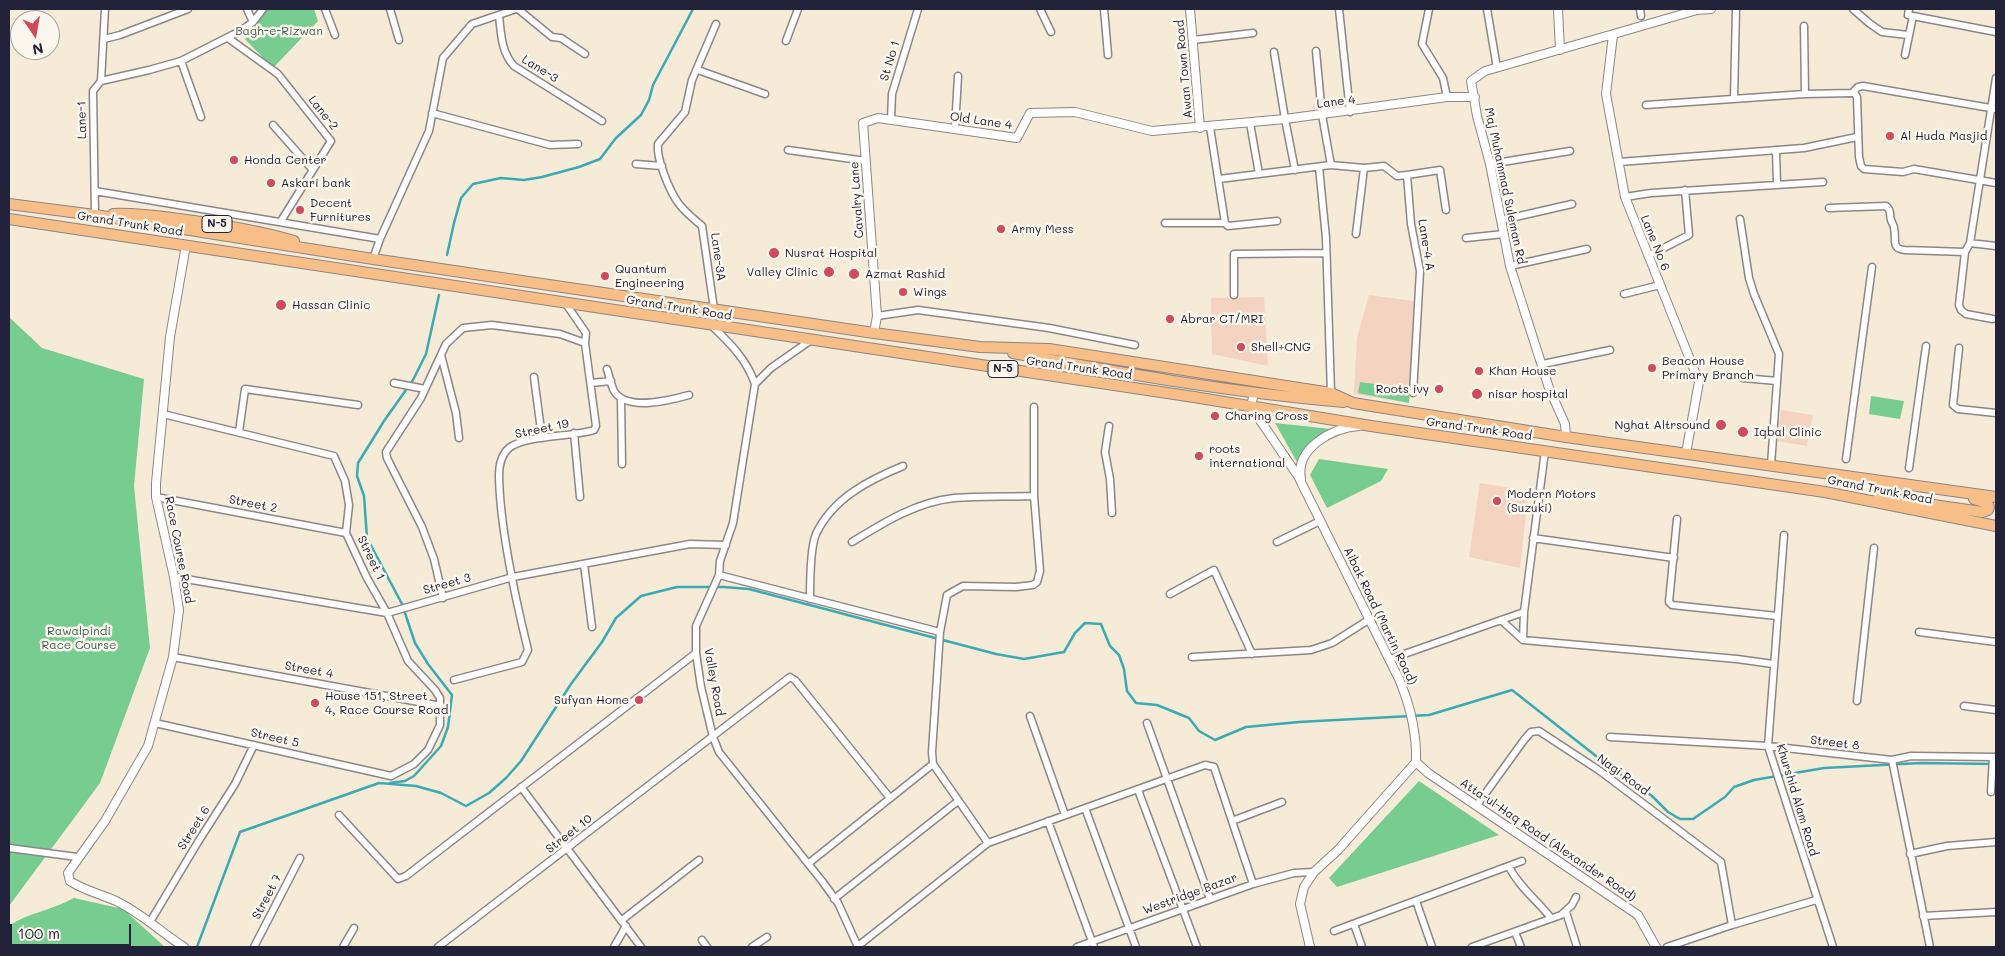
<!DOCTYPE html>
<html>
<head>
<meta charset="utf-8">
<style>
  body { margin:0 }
  #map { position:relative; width:2005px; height:956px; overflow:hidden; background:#f6ebd6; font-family:Mali,sans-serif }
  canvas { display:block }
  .frame { position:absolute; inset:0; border:10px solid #22223b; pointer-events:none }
  .north { position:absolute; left:10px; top:10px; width:50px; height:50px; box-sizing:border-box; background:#fbf7ec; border:1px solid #a4a2a5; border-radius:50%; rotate:168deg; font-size:14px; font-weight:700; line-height:20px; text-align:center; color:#22223b }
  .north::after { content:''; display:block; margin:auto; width:18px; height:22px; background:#d1495b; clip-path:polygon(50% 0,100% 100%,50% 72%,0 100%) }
  .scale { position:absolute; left:10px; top:924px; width:121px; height:22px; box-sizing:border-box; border:2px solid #22223b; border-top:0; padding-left:6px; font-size:15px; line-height:18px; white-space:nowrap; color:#22223b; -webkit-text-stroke:4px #fbf7ec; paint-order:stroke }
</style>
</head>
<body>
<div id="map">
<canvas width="2005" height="956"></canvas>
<div class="frame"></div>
<div class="north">N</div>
<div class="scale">100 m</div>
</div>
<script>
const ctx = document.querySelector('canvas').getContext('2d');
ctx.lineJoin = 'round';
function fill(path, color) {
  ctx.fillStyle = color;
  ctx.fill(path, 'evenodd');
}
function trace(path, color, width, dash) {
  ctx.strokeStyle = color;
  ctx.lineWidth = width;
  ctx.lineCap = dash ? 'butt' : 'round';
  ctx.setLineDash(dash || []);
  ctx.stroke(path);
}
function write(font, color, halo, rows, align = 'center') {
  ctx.font = font + ' Mali,sans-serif';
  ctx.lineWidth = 5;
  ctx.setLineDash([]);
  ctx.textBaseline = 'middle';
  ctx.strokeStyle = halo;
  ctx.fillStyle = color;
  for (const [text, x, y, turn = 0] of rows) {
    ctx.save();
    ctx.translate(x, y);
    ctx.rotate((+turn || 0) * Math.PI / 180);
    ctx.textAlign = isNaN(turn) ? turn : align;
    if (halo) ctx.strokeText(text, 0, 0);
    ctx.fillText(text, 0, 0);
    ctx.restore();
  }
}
const built = new Path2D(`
  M1369 295 1414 301 1409 403 1354 394 1357 338Z
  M1264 297 1268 366 1212 354 1211 298Z
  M1781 410 1813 415 1807 446 1776 441Z
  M1480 483 1518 489 1528 495 1520 568 1469 557Z`);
const green = new Path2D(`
  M267 9H314L318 21 273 68 245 39Z
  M9 317 42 348 144 379 134 486 150 648 100 783 9 906Z
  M1360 382 1410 389 1409 403 1358 393Z
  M1871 396 1904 401 1900 419 1869 414Z
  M1275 423 1331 429C1317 438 1306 447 1297 462Z
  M1319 459 1388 469 1381 481 1327 508 1310 475Z
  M1419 781 1499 835 1337 887 1329 878Z
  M74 898 123 909 165 947H9V926C27 913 53 910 74 898Z`);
const stream = new Path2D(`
  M447 255 454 223 461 198 473 184 501 178 524 180 542 177 579 167 600 159 616 138 641 115 649 100 653 85 693 9
  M390 783 405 781 414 776 441 746 448 727 452 695 428 664 415 643 402 604 367 538 364 496 357 476 358 463 384 421 413 380 426 354 439 295
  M197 947 240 832 379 783 416 786 441 793 466 806 489 793 506 778 521 761 571 684 602 642 616 618 641 596 677 587H724L749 589 996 654 1024 659 1064 652 1075 633 1085 623 1101 624 1110 646 1119 655 1124 669 1127 691 1136 703 1157 705 1189 718 1199 731 1215 740 1246 727 1299 722 1429 715 1512 690 1610 767 1652 796 1668 812 1680 819H1693L1725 797 1734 787 1754 780 1824 768 1921 763 1996 764`);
const minor = new Path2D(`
  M247 9 253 22
  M325 9 335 35
  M390 9 399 40
  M518 9 552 37 561 38 585 54
  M1040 9 1051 32
  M1104 9 1108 55
  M1339 9 1350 112
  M1429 9 1422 44 1443 78 1447 97
  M1487 9 1497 68
  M1640 9 1641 16
  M1853 9 1869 23 1882 32 1908 35
  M1909 9 1908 15 1913 16 1996 32
  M499 15C501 33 501 52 514 66L602 121
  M1804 26 1805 94
  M228 38 278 74 331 141 281 221
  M104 39 120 35 188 9
  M1193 40 1253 33
  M786 41 798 9
  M1316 51 1322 115 1331 165
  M1274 52 1285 119 1295 170
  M1905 55 1913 16
  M181 61 201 117
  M698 70 765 94
  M101 81 105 9
  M1854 92 1857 97 1859 157 1861 166 1864 169 1903 172 1914 169 1996 183
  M1734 99 1736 9
  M1646 105 1805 94 1852 93 1858 87 1863 86 1996 109
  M432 113 550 145 578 144
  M891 120 892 94 918 9
  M1250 123 1259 174
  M273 125 312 169
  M1210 127 1225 223
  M955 128 958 76
  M788 150 866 161
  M1776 150 1777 184
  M1619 162 1804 148 1857 137
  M636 164 662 166
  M1490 164 1570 151
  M1319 167 1326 238 1331 393
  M1219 179 1331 165 1364 168 1384 166 1397 176 1407 175
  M95 191 380 239
  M1625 197 1651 193 1823 182
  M1829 208 1886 206C1892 210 1889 214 1891 220 1892 223 1894 225 1894 228 1897 238 1890 249 1905 250L1965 252
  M95 215 93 91 101 81 149 70 181 61 242 30 253 22 263 9
  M1740 219 1749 278 1754 294 1779 354 1771 465
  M1502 220 1572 204
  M1165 223H1225L1228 226 1277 221
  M1356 234 1364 168
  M1466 238 1504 234
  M1970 243 1996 246
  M1648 256 1689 235 1685 190
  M373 259 380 239 429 131 443 58 472 24 516 9
  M1510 266 1587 249
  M1624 294 1660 285
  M1234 295V254L1326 253
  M714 309 702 226C694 219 686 213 679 204 670 192 656 159 658 144L685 112 692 80 716 24
  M877 316 918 310 1049 328 1135 345
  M1993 319 1966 314 1961 310 1959 305 1965 252 1970 243 1996 78
  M712 326C730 343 747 360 755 384L733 523 720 561 719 575 696 626V653L701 687 713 737 719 752 822 881 838 903 858 947
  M1959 348 1953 405 1958 409 1996 413
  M441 355 456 413 459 438
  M1543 364 1610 350
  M607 369C609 375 611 385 614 391 627 412 671 400 689 395
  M534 377 542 438
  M1743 378 1777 381
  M394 383 425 389
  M591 383 611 381
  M755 384 771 368 811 340
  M1413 393 1420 271 1411 224 1407 175 1440 170 1446 210
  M621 398 622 464
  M1109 426 1105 452 1110 479 1112 513
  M239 432 245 389 358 405
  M574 433 580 497
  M1846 459 1872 267
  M1909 468 1926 346
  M156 497 346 533
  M1677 519 1669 602 1672 605 1777 616
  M1784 535 1768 746 1833 947
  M1533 538 1674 558
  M852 542C883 523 916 502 954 498 980 496 1008 497 1034 496
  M1277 542 1320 521
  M584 564 592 627
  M719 575 940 632
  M174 577 387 613 513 577 690 544 726 545
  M1170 594 1214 570 1252 654
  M443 598 434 559 422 527 387 458 386 452 421 398 446 344 463 328 492 325 560 334 585 343 586 333 566 304
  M810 599C810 582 810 548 816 534 833 498 869 480 903 466
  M1501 620 1523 640 1737 659 1773 664
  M1919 632 1996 642
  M1523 640 1524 612 1545 451
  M173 657 441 706
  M1192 657 1311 650 1332 643 1370 619
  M1390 659 1524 612
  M454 680 522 662 528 650C515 597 500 530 499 476 499 467 501 455 509 448 525 435 573 437 594 430L596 426 585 343
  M1857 701 1874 548
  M1964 706 1996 710
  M1030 716 1065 815
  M155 723 391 776 414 764 428 750 440 725V698L435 690 408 661 387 613 367 578 346 533 349 505 345 481 334 456 163 414
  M1147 723 1210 899
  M1610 737 1768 746 1892 760 1911 756 1996 757
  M1892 760 1930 947
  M521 787 641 947
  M1138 790 1197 947
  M1991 792 1993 757
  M1477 805 1524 740 1531 732 1539 731 1600 771 1721 862 1732 925
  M1085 808 1136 947
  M339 815 398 879 406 876 696 653
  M1048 821 1094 947
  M1232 821 1282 802
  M988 843 933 764 932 752 940 632 947 595 963 586 1016 587 1033 585 1037 582 1040 571 1034 496V407
  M9 848 77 857
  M1910 854 1947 846 1996 842
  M809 863 933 764
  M1509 867C1520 888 1537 900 1551 918
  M834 899 958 801
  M1416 901 1432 947
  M1566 912 1577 947
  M1923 916 1996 912
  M622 920 699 860
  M150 922 198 842 235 784 254 745
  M1354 924 1362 947
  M1334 931 1522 861
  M1515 932 1521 947
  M702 940 707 947
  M858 946 988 843 1205 765 1214 767 1253 884
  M254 947 300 858
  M343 947 354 928
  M438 947 790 677 795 680 890 798
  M614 947 626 926
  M752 947 767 937
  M1077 947 1253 884 1294 873 1314 872
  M1472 947 1561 915 1572 905 1576 897
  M1667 947 1732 925 1816 900`);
const tertiary = new Path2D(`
  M1190 9 1200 128
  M1558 9 1560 50
  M1613 35 1606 94 1625 197 1699 382 1686 453
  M874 333 877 316 863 123 878 118 1017 138 1030 113 1075 112 1152 131 1285 119 1447 97H1475
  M1254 392 1251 407 1298 476 1399 679C1410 705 1417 733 1416 762L1338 850 1314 872 1304 887 1300 904 1310 947
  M1566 437 1565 424 1549 388 1510 266 1490 164 1477 116 1471 81 1485 71 1697 10 1711 9
  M1301 479C1295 448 1332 428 1359 426
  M1416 762 1428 773 1638 915 1656 947
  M184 947C161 932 141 913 116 901 101 894 85 891 70 881L68 873 105 821 148 746 173 657 179 610 174 577 156 497V483L170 337 186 245`);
const trunk = new Path2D(`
  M9 204 95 215 373 259 874 333 980 347 1049 349 1331 393 1353 403 1566 437 1996 497
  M113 214C136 213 157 216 179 219 218 224 256 230 294 241
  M9 219 1194 397 1371 426 1825 492 1996 526
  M1013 353C1122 373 1233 393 1344 402
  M1878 497 1982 512 1988 510 1989 507 1987 503 1974 499`);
const markers = [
  [1890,136,5,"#d1495b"],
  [234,160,5,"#d1495b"],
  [271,183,5,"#d1495b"],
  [300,210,5,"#d1495b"],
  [1001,229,5,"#d1495b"],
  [774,253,6,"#d1495b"],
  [829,272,6,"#d1495b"],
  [854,274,6,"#d1495b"],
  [605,276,5,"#d1495b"],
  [903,292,5,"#d1495b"],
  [281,305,6,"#d1495b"],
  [1170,319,5,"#d1495b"],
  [1241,347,5,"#d1495b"],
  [1652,368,5,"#d1495b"],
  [1479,371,5,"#d1495b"],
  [1439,389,5,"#d1495b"],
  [1477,394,6,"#d1495b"],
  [1215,416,5,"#d1495b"],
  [1721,425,6,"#d1495b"],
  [1743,432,6,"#d1495b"],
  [1199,456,5,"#d1495b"],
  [1497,501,5,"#d1495b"],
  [639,700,5,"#d1495b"],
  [315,703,5,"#d1495b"]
];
const shields = [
  [217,224,30],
  [1003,369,30]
];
const shieldNames = [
  ["N-5",217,224],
  ["N-5",1003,369]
];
const parkNames = [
  ["Bagh-e-Rizwan",279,31],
  ["Rawalpindi",79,631],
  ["Race Course",79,645]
];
const streetNames = [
  ["St No 1",890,61,-73],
  ["Lane-3",540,69,32],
  ["Awan Town Road",1184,69,-95],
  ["Lane 4",1336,102,-7],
  ["Lane-2",323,113,52],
  ["Lane-1",82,120,-91],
  ["Old Lane 4",981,121,8],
  ["Maj Muhammad Suleman Rd",1505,186,78],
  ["Cavalry Lane",857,200,-94],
  ["Grand Trunk Road",130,224,9],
  ["Lane No 6",1655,243,68],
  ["Lane-4 A",1426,245,81],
  ["Lane-3A",718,257,82],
  ["Grand Trunk Road",679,308,9],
  ["Grand Trunk Road",1079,368,8],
  ["Street 19",542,429,-12],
  ["Grand Trunk Road",1479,429,8],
  ["Grand Trunk Road",1880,490,11],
  ["Street 2",253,504,11],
  ["Race Course Road",179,550,79],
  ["Street 1",371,558,64],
  ["Street 3",447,584,-16],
  ["Aibak Road (Martin Road)",1380,616,64],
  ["Street 4",309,670,10],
  ["Valley Road",714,682,80],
  ["Street 5",275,738,13],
  ["Street 8",1835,743,7],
  ["Nagi Road",1623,775,36],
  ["Khurshid Alam Road",1797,800,73],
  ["Street 6",194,828,-58],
  ["Street 10",569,834,-38],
  ["Atta-ul-Haq Road (Alexander Road)",1548,840,34],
  ["Westridge Bazar",1190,894,-20],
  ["Street 7",267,897,-62]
];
const poiNames = [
  ["Al Huda Masjid",1900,136],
  ["Honda Center",244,160],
  ["Askari bank",281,183],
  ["Decent",310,203],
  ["Furnitures",310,217],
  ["Army Mess",1011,229],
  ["Nusrat Hospital",785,253],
  ["Quantum",615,269],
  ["Engineering",615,283],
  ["Valley Clinic",818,272,"right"],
  ["Azmat Rashid",865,274],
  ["Wings",913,292],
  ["Hassan Clinic",292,305],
  ["Abrar CT/MRI",1180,319],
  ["Shell+CNG",1251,347],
  ["Beacon House",1662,361],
  ["Primary Branch",1662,375],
  ["Khan House",1489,371],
  ["Roots ivy",1429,389,"right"],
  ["nisar hospital",1488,394],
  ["Charing Cross",1225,416],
  ["Nghat Altrsound",1710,425,"right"],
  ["Iqbal Clinic",1754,432],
  ["roots",1209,449],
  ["international",1209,463],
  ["Modern Motors",1507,494],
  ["(Suzuki)",1507,508],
  ["House 151, Street",325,696],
  ["4, Race Course Road",325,710],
  ["Sufyan Home",629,700,"right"]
];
fill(built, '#f5d3c1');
fill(green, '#77cc90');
trace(stream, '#3aabb5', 2.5);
trace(minor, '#8c8688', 9);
trace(tertiary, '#8c8688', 10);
trace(trunk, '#8c8688', 12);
trace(minor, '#fff', 6);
trace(tertiary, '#fff', 8);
trace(trunk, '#f7be88', 10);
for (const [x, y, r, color] of markers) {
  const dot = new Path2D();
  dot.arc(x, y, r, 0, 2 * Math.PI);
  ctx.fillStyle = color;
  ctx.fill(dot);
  trace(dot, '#fbf7ec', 2);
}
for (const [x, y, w] of shields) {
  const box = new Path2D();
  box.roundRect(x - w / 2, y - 8.5, w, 17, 4);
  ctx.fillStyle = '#fbf7ec';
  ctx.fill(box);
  trace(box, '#22223b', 1);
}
write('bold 11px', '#22223b', null, shieldNames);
write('12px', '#405e59', '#fbf7ec', parkNames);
write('12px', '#22223b', '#fbf7ec', streetNames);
write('12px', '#22223b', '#fbf7ec', poiNames, 'left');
</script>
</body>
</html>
